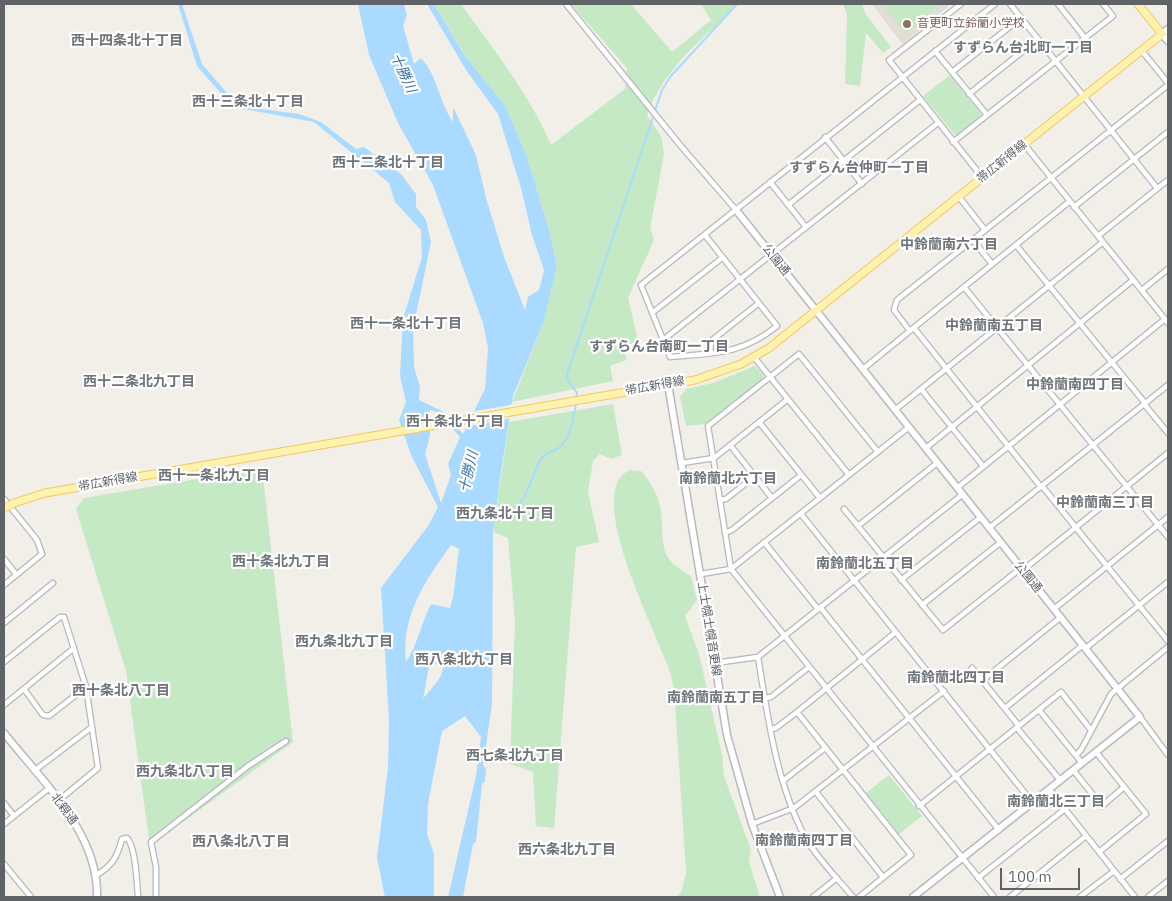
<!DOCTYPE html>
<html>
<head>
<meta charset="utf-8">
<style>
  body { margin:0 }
  #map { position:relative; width:1172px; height:901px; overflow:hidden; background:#f1efe8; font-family:"IBM Plex Sans",sans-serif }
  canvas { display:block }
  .frame { position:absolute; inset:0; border:5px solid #5f6368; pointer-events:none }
  .scale { position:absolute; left:1000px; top:868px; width:80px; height:22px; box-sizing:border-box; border:2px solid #5f6368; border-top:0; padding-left:6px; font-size:15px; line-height:18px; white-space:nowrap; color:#5f6368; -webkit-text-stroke:4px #fff; paint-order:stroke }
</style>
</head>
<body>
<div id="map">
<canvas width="1172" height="901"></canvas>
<div class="frame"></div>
<div class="scale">100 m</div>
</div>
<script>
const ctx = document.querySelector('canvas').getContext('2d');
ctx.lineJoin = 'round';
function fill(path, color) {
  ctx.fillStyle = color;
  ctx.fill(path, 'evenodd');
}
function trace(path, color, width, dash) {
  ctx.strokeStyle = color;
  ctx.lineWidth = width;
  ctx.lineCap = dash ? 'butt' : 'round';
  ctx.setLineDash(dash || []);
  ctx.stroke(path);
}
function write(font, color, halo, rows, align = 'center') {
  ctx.font = font + ' "IBM Plex Sans","Noto Sans JP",sans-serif';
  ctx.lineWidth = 4.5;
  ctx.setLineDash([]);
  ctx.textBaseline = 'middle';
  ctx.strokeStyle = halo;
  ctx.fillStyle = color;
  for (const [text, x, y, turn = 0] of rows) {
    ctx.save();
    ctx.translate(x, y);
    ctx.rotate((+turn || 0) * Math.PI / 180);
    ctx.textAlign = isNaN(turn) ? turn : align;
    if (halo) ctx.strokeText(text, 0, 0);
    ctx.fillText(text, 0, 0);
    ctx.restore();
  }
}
const education = new Path2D(`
  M872 4H951L903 45Z`);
const green = new Path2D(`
  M434 4H461C493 49 529 93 551 145L625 89 627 68 571 4H631L672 52 711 20 701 4H739C705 36 663 69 647 115L661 136 664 154 650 228 654 240 628 298 638 341 625 346 626 360 610 366 613 381 512 402 543 324 557 266 549 230 527 157Z
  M843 4H862L865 13 891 47 883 53 866 33 860 86 845 84 847 15Z
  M882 4H941L905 33Z
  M950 75 980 113V118L958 135 954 134 923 96Z
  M755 366 763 374V379L705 424 686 426 680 397 686 389 713 383Z
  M613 404 622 455 611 459 600 454 593 461 588 492 599 542 576 547 554 828 536 826 533 772 510 764 515 620 508 538 493 532 509 422Z
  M262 468 293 742 150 846 126 671 76 509 84 498Z
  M630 470 641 471C650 481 657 493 660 506 664 522 659 545 669 559 675 567 683 571 691 576L697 600 685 616 699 654 722 755 724 776 751 850 749 862 760 897H677L682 890 686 872 675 702C674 693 673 684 671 675 661 640 580 491 630 470Z
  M889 775 922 816 899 834 866 793Z`);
const water = new Path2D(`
  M178 4H182L202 64 234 101 261 109 299 114 321 122 356 149 364 147 401 174 416 194V207L426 220 431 242 413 329 414 367 420 387 419 400 442 411 463 434 485 389 488 348 483 323 433 185 398 123 369 55 358 4H404L407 15 403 26 414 64 421 58C438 76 439 102 453 122V107L476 155 486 198 504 257 525 310 528 297 539 290 544 270 532 235 521 188 498 114 466 70 427 4H434L465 56 505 106 527 157 549 230 557 266 543 324 513 396 502 465 493 532 492 704 483 766 486 768 485 781 482 784 476 842 473 844 463 897H448L476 776 481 737 465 716 442 731 428 804 427 834 434 854V897H385L377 858 388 767 389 719 381 588 428 526 438 507 411 455 399 420 406 402 400 376 403 319 422 257 421 230 395 202 389 183 314 122 233 107 197 66ZM430 410 437 412 460 437 448 464 451 475 441 503 425 454 430 435ZM451 545 459 549 453 598 450 608 431 604C421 623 418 644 406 662 401 615 425 581 451 545ZM442 661C447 676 431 688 423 699L429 667Z`);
const pier = new Path2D(`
  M515 404 512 418 464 427 471 412Z`);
const stream = new Path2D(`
  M495 508 511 509 518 506C528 494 533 475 540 460 546 451 556 452 562 445 572 436 576 406 577 393L568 380 567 374 662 90 670 77 737 4`);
const street = new Path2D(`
  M566 4 680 145 736 210
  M961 4 889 60 982 177
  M1010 4 1157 188
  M1058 4 1085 38
  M935 51 987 115
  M1142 51 1168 83
  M952 72 1021 18
  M969 94 1038 39
  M825 137 862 184
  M953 142 1113 16 1103 4
  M1024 144 1168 323
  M770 182 806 227
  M959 197 985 230
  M788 205 920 100
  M1074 207 1168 132
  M705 235 777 326C741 355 714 353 670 357L641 285 995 4
  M1098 236 1168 180
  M973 240 992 264
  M1016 245 1145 403
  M964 287 1168 537
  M1142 290 1168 269
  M652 313 722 258
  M914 328 1041 487
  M910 331 894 310 897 300 1168 85
  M663 340 938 123
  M710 353 711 341 759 303
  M754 357 849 475
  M863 369 1070 201
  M921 389 983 466
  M1144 404 1168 433
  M895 410 1103 242
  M759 422 820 498
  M730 445 772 498
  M926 448 1133 280
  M878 452 799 354 708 426 731 569 994 897
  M682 463 714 458 788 399
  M1042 486 1168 641
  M957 488 1165 319
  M4 499 37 540 42 554 4 585
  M720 500 726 499 755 476
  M844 509 943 630 1021 568
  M801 514 1032 802
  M858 526 937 463
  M989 528 1168 385
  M725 533 732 530 801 475
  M764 542 818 609
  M4 559 16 574
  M1023 570 1168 453
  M701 574 731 569 909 427
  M901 580 981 517
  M922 605 1001 542
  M820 607 999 830
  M1054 609 1168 517
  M4 623 53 583
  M1086 648 1168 582
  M758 657C768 718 776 782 805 837 816 857 838 879 853 897
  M4 662 60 617H64L86 687 49 716 43 715 24 689
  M715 663 758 657 963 494
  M972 668 1019 726
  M983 680 1061 617
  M765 698 771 697 809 667
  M4 705 74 648
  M1005 708 1083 645
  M1039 710 1082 763
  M797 712 911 855 859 897
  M1140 717 1168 755
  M1017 728 1060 780
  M771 729 776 728 797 712 896 632
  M1096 752 1146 814 1099 852
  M1076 755 1081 750 1111 694 1168 647
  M1073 770 1102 806 1124 787
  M34 771 92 727
  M784 780 825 748
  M1049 789 1135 897
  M816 792 883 877
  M58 801 98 768 86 687
  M4 803 14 816
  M919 806 1061 692 1091 730
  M4 824 48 789
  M752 824 794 808 944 691
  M4 864 31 897
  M95 876C112 866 117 858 122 839L127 838C136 847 137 884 138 897
  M978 878 1065 809
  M1120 879 1168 841
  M156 897V867L151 842 248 766 286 741
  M813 897 837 878
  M1010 897 1086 836
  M1080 897 1114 871
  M1148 897 1168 881`);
const secondary = new Path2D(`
  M1168 29 1162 34 1168 41
  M736 210 1140 717 913 897
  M668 384 727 735 752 824 780 897
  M4 733C41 780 99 833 97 897`);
const primary = new Path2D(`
  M14 503 45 493 695 380 741 364 769 348 1162 34 1138 4`);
const primaryBridge = new Path2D(`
  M4 508 14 503`);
const markers = [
  [907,24,5,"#8d6e63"]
];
const educationNames = [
  ["音更町立鈴蘭小学校",917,24]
];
const streetNames = [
  ["帯広新得線",1002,162,-39],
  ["公園通",776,260,52],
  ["帯広新得線",655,386,-10],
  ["帯広新得線",108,482,-10],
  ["公園通",1028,577,51],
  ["上士幌士幌音更線",709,629,81],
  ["北親通",64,809,53]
];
const neighbourhoodNames = [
  ["西十四条北十丁目",127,41],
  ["すずらん台北町一丁目",1023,48],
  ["西十三条北十丁目",248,102],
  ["西十二条北十丁目",388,163],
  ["すずらん台仲町一丁目",859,168],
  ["中鈴蘭南六丁目",949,245],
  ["西十一条北十丁目",406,324],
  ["中鈴蘭南五丁目",994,326],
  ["すずらん台南町一丁目",659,347],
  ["西十二条北九丁目",139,382],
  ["中鈴蘭南四丁目",1075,385],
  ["西十条北十丁目",455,422],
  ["西十一条北九丁目",214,476],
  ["南鈴蘭北六丁目",728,479],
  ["中鈴蘭南三丁目",1105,503],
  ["西九条北十丁目",505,514],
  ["西十条北九丁目",281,562],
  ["南鈴蘭北五丁目",865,564],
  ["西九条北九丁目",344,642],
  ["西八条北九丁目",464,660],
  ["南鈴蘭北四丁目",956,678],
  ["西十条北八丁目",121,691],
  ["南鈴蘭南五丁目",716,698],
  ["西七条北九丁目",515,756],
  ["西九条北八丁目",185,772],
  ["南鈴蘭北三丁目",1056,802],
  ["南鈴蘭南四丁目",804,841],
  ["西八条北八丁目",241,842],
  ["西六条北九丁目",567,850]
];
const waterNames = [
  ["十勝川",403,73,65],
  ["十勝川",469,472,-77]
];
fill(education, '#e1ded6');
fill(green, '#c5e8c5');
fill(water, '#aadaff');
fill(pier, '#f1efe8');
trace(stream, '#aadaff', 2);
trace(street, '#b5b8bc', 7);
trace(secondary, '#b6babf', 9);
trace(primary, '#f2c960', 9);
trace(street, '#fff', 4.5);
trace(secondary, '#fff', 6);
trace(primary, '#fff2af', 7);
trace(primaryBridge, '#f2c960', 9, []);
trace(primaryBridge, '#fff2af', 7);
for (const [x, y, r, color] of markers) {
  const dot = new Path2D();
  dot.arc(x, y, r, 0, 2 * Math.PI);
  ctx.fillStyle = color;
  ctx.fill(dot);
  trace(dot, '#fff', 2);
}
write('12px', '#785e54', '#fff', educationNames, 'left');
write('12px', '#5f6368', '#fff', streetNames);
write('bold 14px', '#70757a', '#fff', neighbourhoodNames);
write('italic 14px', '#4174aa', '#fff', waterNames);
</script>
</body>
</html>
